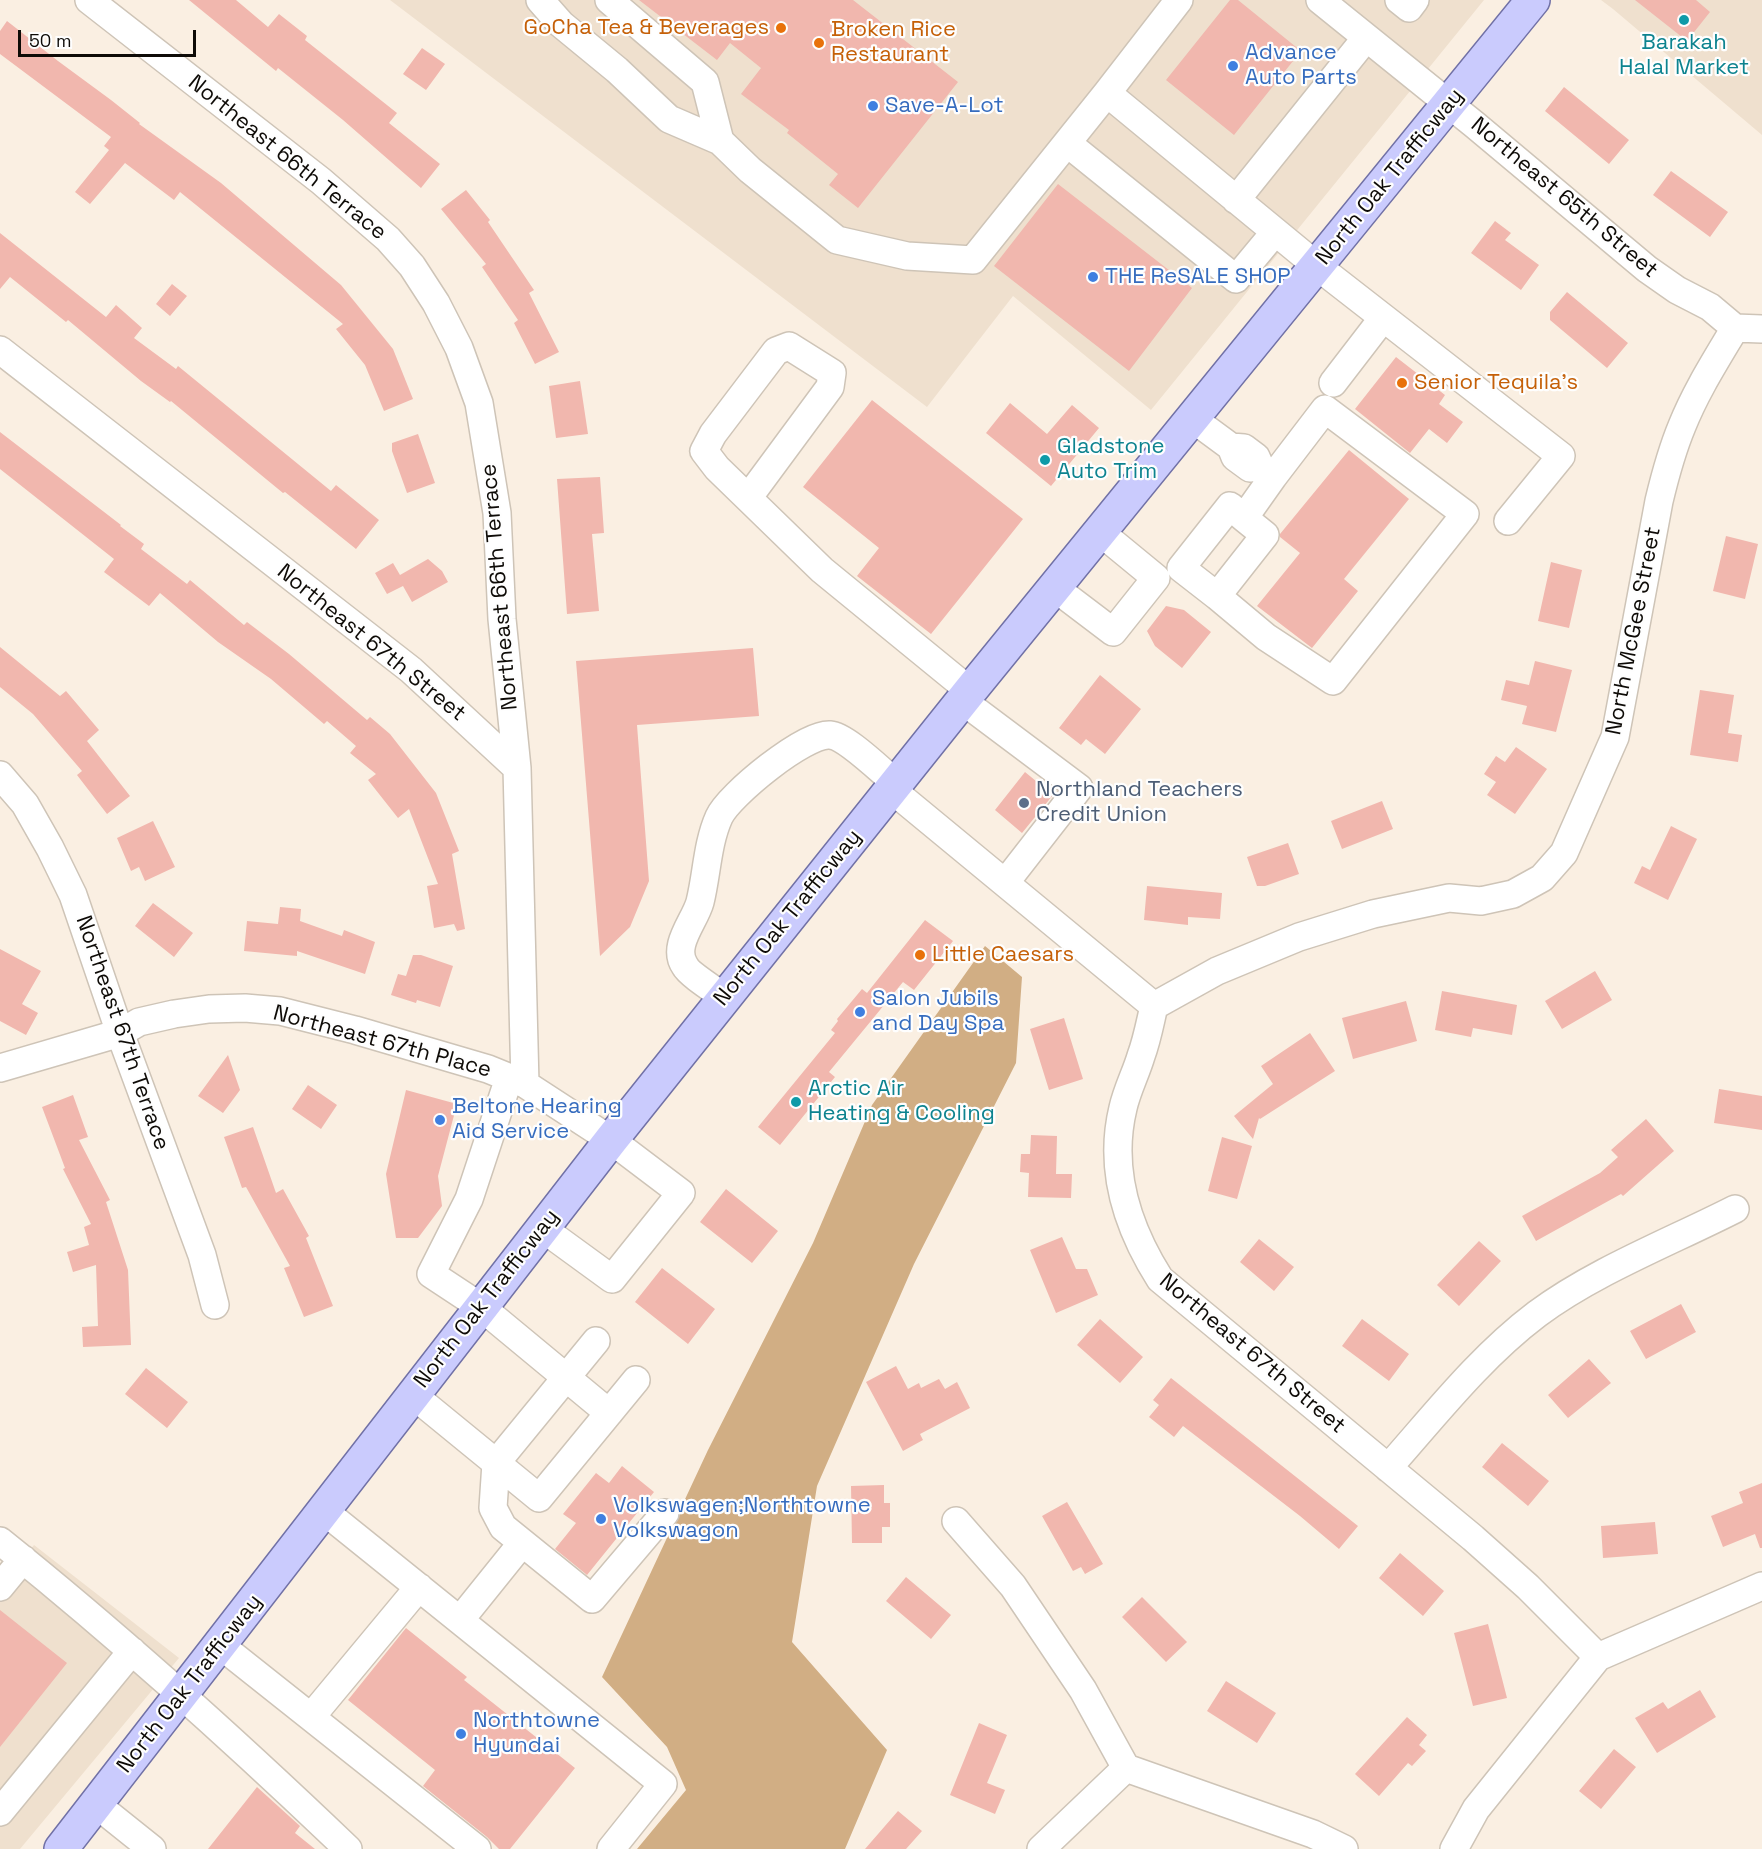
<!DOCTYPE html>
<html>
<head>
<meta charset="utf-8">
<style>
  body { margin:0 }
  #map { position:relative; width:1762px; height:1849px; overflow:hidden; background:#faefe2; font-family:"Space Grotesk",sans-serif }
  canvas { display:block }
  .scale { position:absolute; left:18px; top:30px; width:178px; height:27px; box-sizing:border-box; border:3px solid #0e0b07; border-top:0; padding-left:8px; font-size:18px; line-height:21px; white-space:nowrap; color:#0e0b07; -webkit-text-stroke:4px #fefefe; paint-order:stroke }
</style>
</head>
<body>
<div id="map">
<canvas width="1762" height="1849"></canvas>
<div class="scale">50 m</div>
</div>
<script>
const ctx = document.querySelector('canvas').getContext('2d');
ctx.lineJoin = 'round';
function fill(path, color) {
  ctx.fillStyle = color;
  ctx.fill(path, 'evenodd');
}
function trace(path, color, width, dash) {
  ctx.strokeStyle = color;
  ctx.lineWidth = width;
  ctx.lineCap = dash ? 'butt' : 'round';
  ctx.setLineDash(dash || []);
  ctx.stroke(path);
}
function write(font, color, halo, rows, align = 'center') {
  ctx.font = font + ' "Space Grotesk",sans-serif';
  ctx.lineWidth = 4.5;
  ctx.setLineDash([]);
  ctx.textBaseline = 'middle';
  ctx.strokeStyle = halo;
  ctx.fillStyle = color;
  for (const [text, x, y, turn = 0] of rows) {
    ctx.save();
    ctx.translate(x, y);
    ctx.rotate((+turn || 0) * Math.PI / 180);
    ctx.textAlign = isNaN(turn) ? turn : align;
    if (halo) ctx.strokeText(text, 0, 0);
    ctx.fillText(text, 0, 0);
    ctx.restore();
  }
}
const commercial = new Path2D(`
  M390 0H1484L1151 410 1013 296 927 407Z
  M1601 0H1762V135L1613 9Z
  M34 1545 179 1658 20 1849H0V1589Z`);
const forest = new Path2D(`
  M985 946 1022 977 1016 1063 914 1264 817 1486 792 1642 887 1750 845 1849H637L686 1790 667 1747 602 1677 708 1450 813 1243 872 1105Z`);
const building = new Path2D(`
  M189 0H236L268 27 279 14 307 36 305 40 397 113 389 123 440 164 421 188 343 120 278 68 276 71Z
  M639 0H853L958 82 858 208 829 185 838 174 787 133 789 130 741 94 761 68 730 43 717 60Z
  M1230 0H1238L1301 51 1234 135 1166 80Z
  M1635 0H1696L1710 12 1687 41Z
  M7 21 58 61 111 100 140 123 139 124 221 183 341 285 393 349 413 399 384 411 365 365 336 329 343 324 180 192 174 200 125 163 90 204 75 192 109 150 104 146 111 137 0 54V31Z
  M422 48 445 64 426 90 403 74Z
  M1564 87 1629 140 1609 164 1545 111Z
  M1671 171 1728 212 1710 237 1653 195Z
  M1058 184 1192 288 1129 371 994 266Z
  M466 190 490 220 488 222 534 290 529 293 559 352 535 364 514 323 518 320 482 267 486 264 441 209Z
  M1495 221 1511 233 1505 240 1539 265 1521 290 1471 253Z
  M0 233 106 317 116 305 142 328 134 338 176 369 178 366 331 491 336 485 379 520 356 549 285 492 283 493 171 401 170 402 141 381 68 320 66 322 10 277 0 289Z
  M172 284 187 296 170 316 156 304Z
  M1567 292 1628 343 1607 368 1550 320V312Z
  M1396 357 1445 395 1439 404 1463 422 1447 443 1429 429 1410 453 1355 409Z
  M580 381 588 434 556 438 549 386Z
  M872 400 1023 519 931 634 857 576 879 548 803 487Z
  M1010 403 1047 434 1072 405 1099 428 1051 486 986 433Z
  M0 432 121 525 120 526 144 544 141 549 187 584 190 580 244 625 247 622 289 654 367 720 370 717 390 734 436 793 459 851 452 854 465 929 457 931 454 924 434 928 427 886 438 884 409 809 398 818 368 780 376 774 350 753 356 746 327 721 324 724 271 679 218 642 160 593 149 606 104 572 114 559 0 469Z
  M418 434 435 483 407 493 392 451V443Z
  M1349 450 1409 499 1344 579 1358 591 1312 648 1257 606 1300 553 1280 537V534Z
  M600 477 604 533 592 534 599 611 567 614 557 479Z
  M1726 536 1758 544 1745 599 1713 591Z
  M428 559 442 571 448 582 412 602 403 586 387 594 375 573 393 563 400 575Z
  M1551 562 1582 570 1569 628 1538 621Z
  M1166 606 1184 610 1211 632 1182 668 1155 646 1147 631Z
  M0 647 60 696 66 691 99 730 87 741 130 796 107 814 77 775 82 771 33 714 0 687Z
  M753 648 759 716 637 725 649 881 630 927 600 956 576 661Z
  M1535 661 1572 670 1556 732 1522 724 1527 706 1501 700 1506 680 1529 685Z
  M1100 675 1141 709 1105 754 1086 739 1081 745 1059 728Z
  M1700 690 1734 695 1728 733 1742 735 1738 762 1690 755Z
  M1516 747 1547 769 1515 814 1487 795 1496 782 1484 774 1496 756 1505 762Z
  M1025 772 1053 795 1022 833 995 810Z
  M1382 801 1393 829 1342 849 1331 821Z
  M153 821 175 867 145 881 139 867 131 871 117 838Z
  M1671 826 1697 839 1668 900 1634 883 1642 866 1650 870Z
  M1288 843 1299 874 1265 886H1257L1247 857Z
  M1147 886 1222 893 1220 919 1188 917V925L1144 920Z
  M153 903 193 933 174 957 135 926Z
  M280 907 301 909 300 921 342 936 344 930 375 942 365 974 297 951V956L244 951 247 921 278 924Z
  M925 920 953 941 914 990 903 982 829 1072 835 1077 780 1145 758 1127 835 1033 831 1030 838 1021 837 1019 862 989 867 993Z
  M0 949 41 971 22 1004 38 1013 26 1035 0 1021Z
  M413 955H421L453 966 440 1007 417 1000 416 1003 391 995 398 974 406 976Z
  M1595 971 1612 1000 1562 1029 1545 1001Z
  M1442 991 1517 1005 1512 1035 1473 1028 1471 1037 1435 1030Z
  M1406 1001 1417 1041 1353 1059 1342 1018Z
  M1064 1018 1083 1079 1049 1090 1030 1029Z
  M1310 1033 1335 1071 1260 1119 1259 1118 1253 1139 1234 1116 1273 1084 1261 1066Z
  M228 1055 240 1090 223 1113 198 1096Z
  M308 1085 337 1105 321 1129 292 1109Z
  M1719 1089 1762 1096V1130L1714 1123Z
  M406 1090 457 1104 438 1176 442 1206 418 1238H396L386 1174Z
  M73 1095 88 1137 79 1140 110 1200 106 1202 128 1270 131 1345 83 1347 82 1327 98 1326 96 1265 73 1272 67 1252 89 1245 84 1227 91 1224 63 1169 65 1168 42 1107Z
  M1646 1119 1674 1151 1623 1196 1621 1194 1536 1241 1522 1216 1600 1173 1618 1157 1611 1150Z
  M253 1127 276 1193 283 1189 309 1236 306 1238 333 1306 304 1317 284 1268 290 1266 246 1187 242 1188 224 1137Z
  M1031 1135 1057 1136 1056 1174H1072L1071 1198 1028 1197 1029 1173 1020 1172 1021 1154H1030Z
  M1222 1137 1252 1146 1237 1199 1208 1191Z
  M726 1189 778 1231 752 1263 700 1222Z
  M1062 1237 1076 1269H1087L1098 1295 1056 1313 1030 1250Z
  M1259 1239 1294 1267 1274 1291 1240 1262Z
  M1479 1241 1501 1261 1459 1306 1437 1285Z
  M662 1268 715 1309 688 1344 635 1302Z
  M1681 1304 1696 1332 1646 1359 1630 1331Z
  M1100 1319 1143 1357 1120 1383 1077 1345Z
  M1362 1319 1409 1354 1389 1381 1342 1346Z
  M1589 1359 1611 1383 1568 1418 1548 1395Z
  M896 1366 908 1389 919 1383 921 1388 939 1379 945 1389 957 1382 970 1408 920 1434 923 1440 903 1451 866 1382Z
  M146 1368 188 1402 167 1428 125 1394Z
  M1171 1378 1358 1526 1339 1549 1300 1516 1183 1426 1174 1437 1149 1417 1159 1405 1153 1400Z
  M1502 1443 1549 1481 1528 1506 1482 1467Z
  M622 1466 654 1492 587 1575 555 1549 576 1523 563 1514 596 1473 609 1483Z
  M1762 1483V1548H1760L1755 1534 1723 1547 1711 1516 1743 1503 1739 1492Z
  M884 1485V1503H890V1527H882V1543H852L851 1486Z
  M1067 1502 1103 1564 1085 1574 1081 1567 1073 1571 1042 1516Z
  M1655 1522 1658 1554 1603 1558 1601 1526Z
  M1400 1553 1444 1591 1423 1616 1379 1578Z
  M906 1577 951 1615 931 1639 886 1601Z
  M1142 1597 1187 1642 1166 1662 1122 1617Z
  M0 1610 67 1663 0 1747Z
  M1488 1624 1507 1698 1473 1706 1454 1633Z
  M406 1628 467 1677 464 1680 575 1768 510 1849H499L487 1837 423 1786 435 1770 348 1700Z
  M1226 1681 1276 1713 1257 1743 1207 1711Z
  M1700 1690 1716 1717 1657 1753 1635 1718 1663 1702 1668 1709Z
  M1407 1717 1427 1735 1419 1745 1426 1751 1412 1766 1408 1763 1379 1796 1355 1774Z
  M979 1723 1007 1735 987 1783 1005 1790 995 1814 950 1795Z
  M1614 1749 1636 1767 1601 1809 1579 1791Z
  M257 1787 300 1826 295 1833 315 1849H208Z
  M898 1811 922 1831 906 1849H865Z`);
const minor = new Path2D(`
  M89 0 321 181 388 239 412 266 436 303 459 348 479 403 497 513 502 619 517 768 525 1084
  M540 0 561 24 617 70 669 119 720 141 750 170 837 240 907 256 973 260 1107 93 1179 0
  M609 0 705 82 720 141
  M1320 0 1475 125 1647 269 1677 290 1710 307 1735 328 1762 329
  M1399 0 1409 8 1415 0
  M1107 93 1317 266 1561 456 1508 521
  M1067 143 1236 279 1275 232
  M1236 200 1366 38
  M0 350 411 670 517 768
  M1333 383 1383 318
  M1193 419 1231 447 1244 448 1256 457 1260 466 1250 468 1235 457 1231 447
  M1260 466 1273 477 1325 409 1465 514 1333 681 1266 637 1217 596 1265 535 1244 518 1273 477
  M748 498 830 387 832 373 789 346 776 351 713 434 704 451 717 468 822 570 970 691
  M1055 588 1113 632 1156 578 1100 532
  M1217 596 1181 568 1230 506 1244 518
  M963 701 1079 788 1005 883
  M0 775 25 804 50 848 73 895 120 1033 202 1255 215 1305
  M891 789 1154 1006
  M724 997C716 991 689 974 685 966 671 946 695 921 700 902 707 874 707 844 719 817 729 795 805 733 830 735 846 736 882 772 896 783
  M1154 1006 1217 971 1299 937 1373 914 1449 898 1481 901 1513 894 1542 878 1564 853 1615 737 1659 501C1665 476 1672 450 1682 426 1696 391 1716 360 1735 328
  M1154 1006C1150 1023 1147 1040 1141 1056 1136 1073 1127 1090 1123 1108 1108 1170 1127 1227 1160 1279L1473 1538 1528 1587 1598 1657
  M0 1068 120 1033 139 1022 174 1014 209 1009 245 1008 280 1011 355 1030 488 1069 525 1084 611 1140 681 1193 612 1279 542 1228
  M509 1078 469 1199 431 1274 481 1307 609 1413
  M596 1341 496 1463 493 1508 503 1527 592 1599 665 1513
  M413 1395 539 1498 636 1380
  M1388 1468C1435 1415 1480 1357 1537 1314 1595 1271 1670 1242 1735 1209
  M324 1511 663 1784 611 1849
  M956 1521 1013 1586 1083 1690 1126 1768 1313 1834 1344 1849
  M0 1541C121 1638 236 1742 348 1849
  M0 1587 23 1559
  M460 1620 522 1543
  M220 1645 477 1849
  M311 1717 419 1587
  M97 1805 152 1849
  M0 1812 132 1651
  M1041 1849 1126 1768
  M1454 1849 1476 1809 1598 1657 1762 1586`);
const major = new Path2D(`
  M61 1849 611 1140 970 691 1533 0`);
const markers = [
  [1684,20,6,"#0f9aa8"],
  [781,28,6,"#e8710a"],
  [819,43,6,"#e8710a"],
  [1233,66,6,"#3f7fe0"],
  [873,106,6,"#3f7fe0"],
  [1093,277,6,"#3f7fe0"],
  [1402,383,6,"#e8710a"],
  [1045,460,6,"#0f9aa8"],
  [1024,803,6,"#5c6f8a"],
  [920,955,6,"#e8710a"],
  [860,1012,6,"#3f7fe0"],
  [796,1102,6,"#0f9aa8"],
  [440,1120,6,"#3f7fe0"],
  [601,1519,6,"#3f7fe0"],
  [461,1734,6,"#3f7fe0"]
];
const foodNames = [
  ["GoCha Tea & Beverages",769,28,"right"],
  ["Broken Rice",831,30],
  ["Restaurant",831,55],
  ["Senior Tequila's",1414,383],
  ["Little Caesars",932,955]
];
const cultureNames = [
  ["Barakah",1684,43,"center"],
  ["Halal Market",1684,68,"center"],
  ["Gladstone",1057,447],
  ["Auto Trim",1057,472],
  ["Arctic Air",808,1089],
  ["Heating & Cooling",808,1114]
];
const shopNames = [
  ["Advance",1245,53],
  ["Auto Parts",1245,78],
  ["Save-A-Lot",885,106],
  ["THE ReSALE SHOP",1105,277],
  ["Salon Jubils",872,999],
  ["and Day Spa",872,1024],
  ["Beltone Hearing",452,1107],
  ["Aid Service",452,1132],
  ["Volkswagen;Northtowne",613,1506],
  ["Volkswagon",613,1531],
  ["Northtowne",473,1721],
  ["Hyundai",473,1746]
];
const streetNames = [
  ["Northeast 66th Terrace",287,158,39],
  ["North Oak Trafficway",1390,177,-51],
  ["Northeast 65th Street",1564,198,40],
  ["Northeast 66th Terrace",500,587,-95],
  ["North McGee Street",1634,631,-79],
  ["Northeast 67th Street",371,643,39],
  ["North Oak Trafficway",788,918,-51],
  ["Northeast 67th Terrace",122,1033,71],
  ["Northeast 67th Place",382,1042,15],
  ["North Oak Trafficway",487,1299,-52],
  ["Northeast 67th Street",1252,1354,40],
  ["North Oak Trafficway",190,1684,-52]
];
const serviceNames = [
  ["Northland Teachers",1036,790],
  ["Credit Union",1036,815]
];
fill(commercial, '#efe0ce');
fill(forest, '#d1ae84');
fill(building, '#f1b7ae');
trace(minor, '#cec4b7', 30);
trace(major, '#7171a6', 36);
trace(minor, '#fff', 27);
trace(major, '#cacbfd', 33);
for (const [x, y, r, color] of markers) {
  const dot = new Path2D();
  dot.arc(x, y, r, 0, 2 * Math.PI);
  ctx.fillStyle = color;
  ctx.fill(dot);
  trace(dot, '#fefefe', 2);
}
write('22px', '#c56008', '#fefefe', foodNames, 'left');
write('22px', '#0d838f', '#fefefe', cultureNames, 'left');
write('22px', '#366cbe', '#fefefe', shopNames, 'left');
write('22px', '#0e0b07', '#fefefe', streetNames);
write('22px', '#4e5e75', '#fefefe', serviceNames, 'left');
</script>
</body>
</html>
